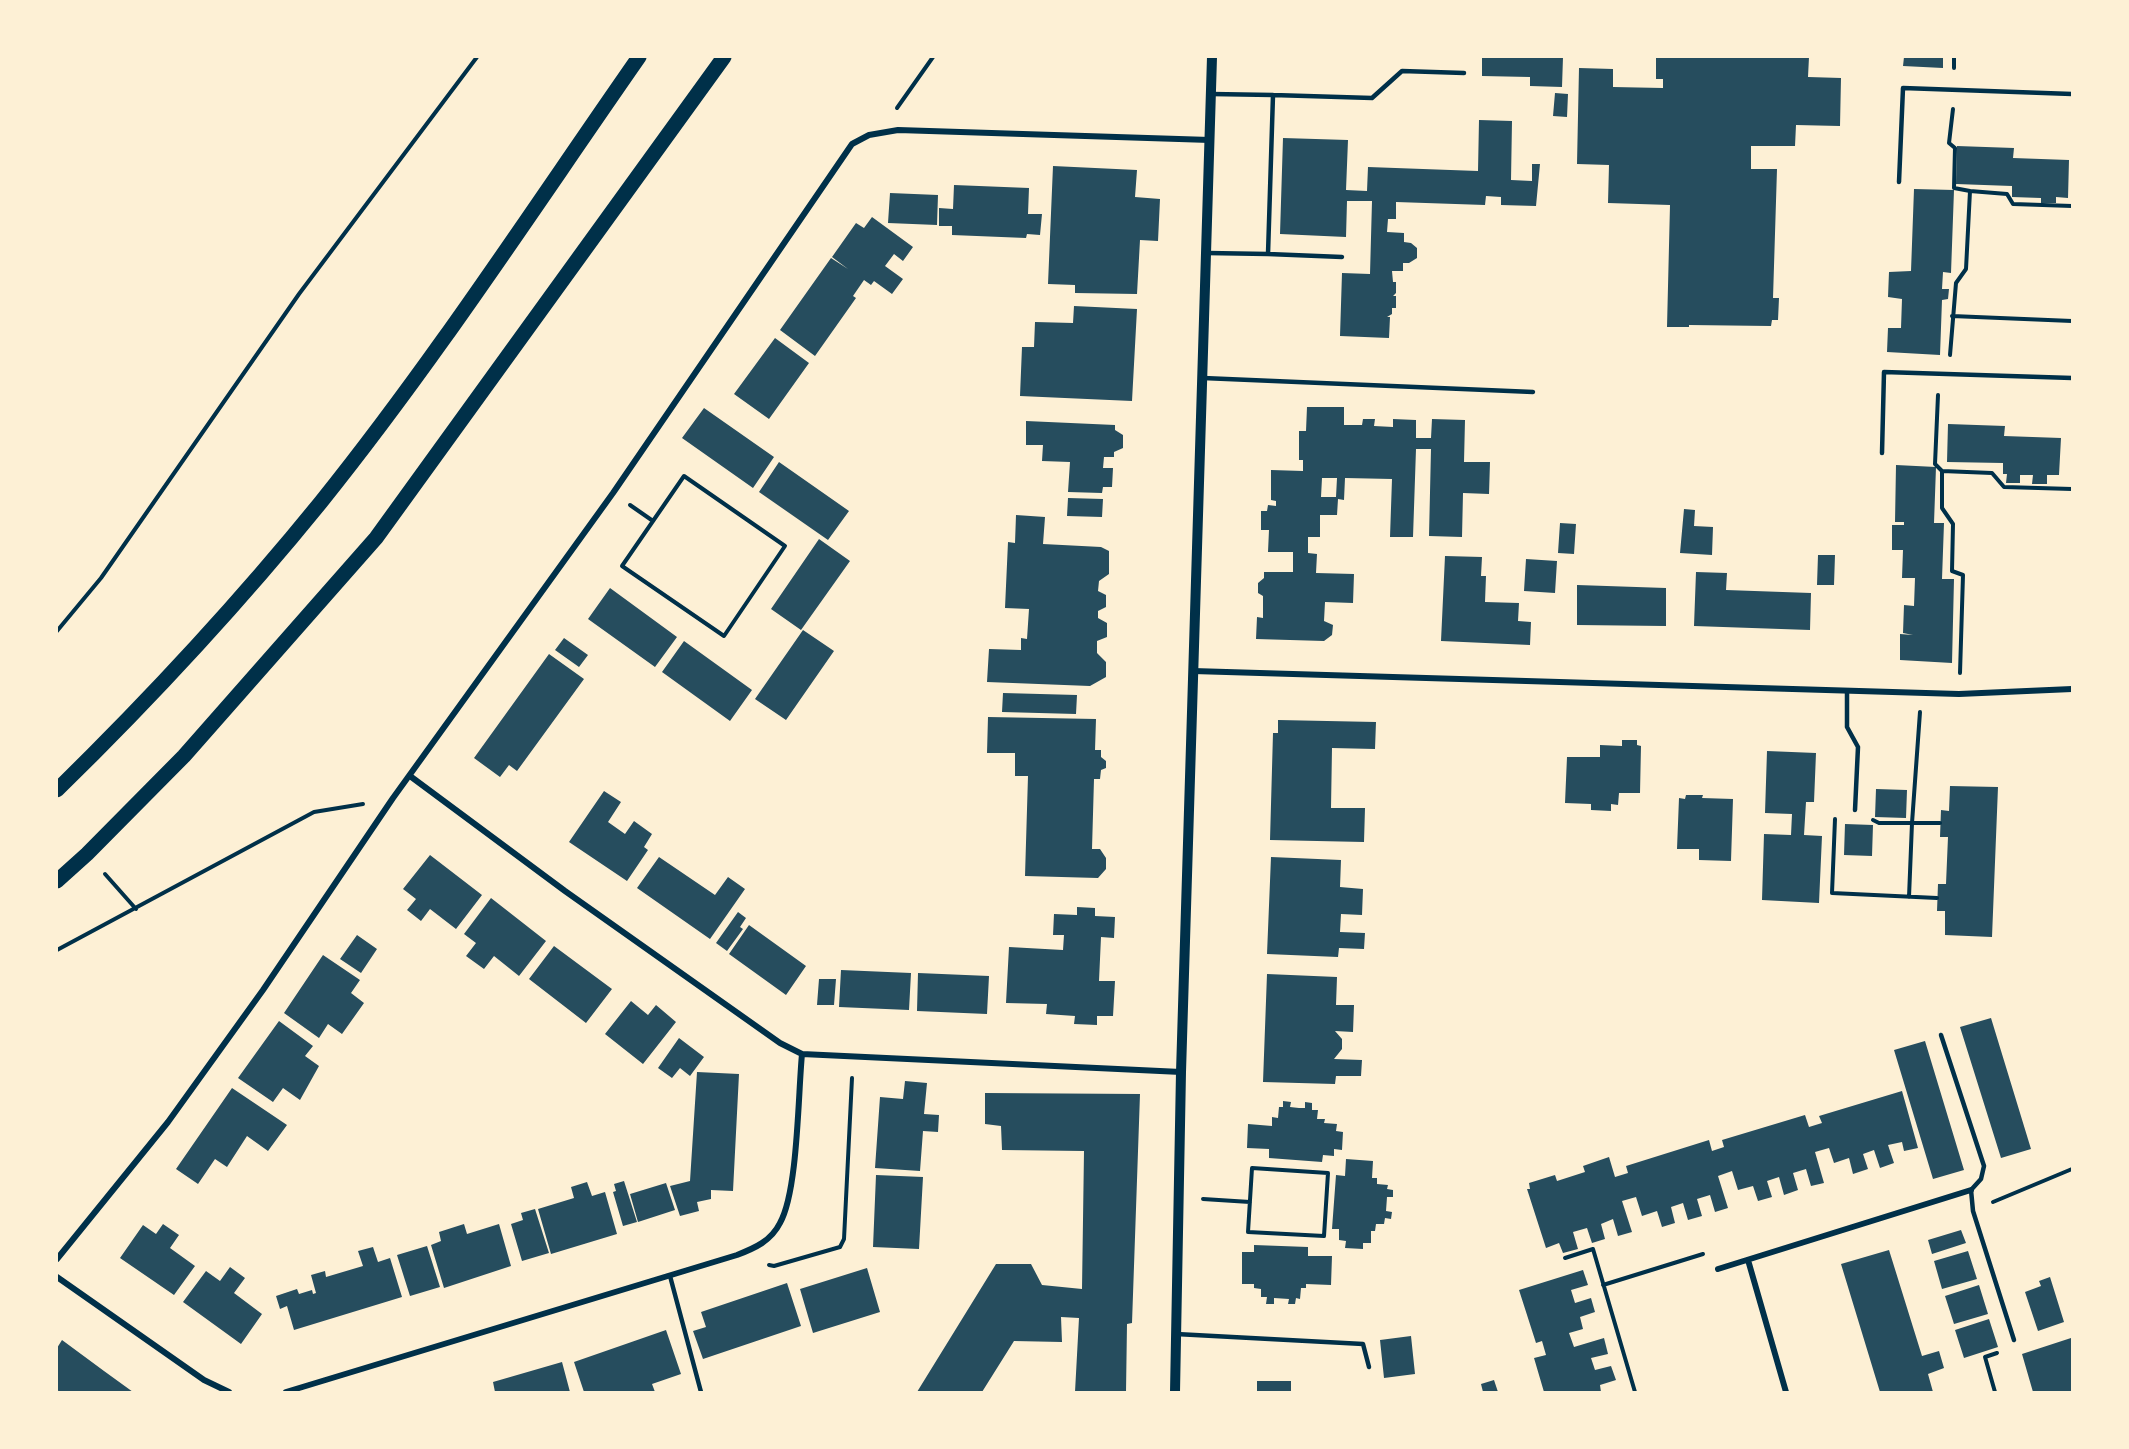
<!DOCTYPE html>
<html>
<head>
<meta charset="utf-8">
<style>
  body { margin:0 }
  #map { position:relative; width:2129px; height:1449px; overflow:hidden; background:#fdf0d5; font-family:"PT Sans",sans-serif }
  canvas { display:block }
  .frame { position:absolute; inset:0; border:58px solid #fdf0d5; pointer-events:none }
</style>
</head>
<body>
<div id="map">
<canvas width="2129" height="1449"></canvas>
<div class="frame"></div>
</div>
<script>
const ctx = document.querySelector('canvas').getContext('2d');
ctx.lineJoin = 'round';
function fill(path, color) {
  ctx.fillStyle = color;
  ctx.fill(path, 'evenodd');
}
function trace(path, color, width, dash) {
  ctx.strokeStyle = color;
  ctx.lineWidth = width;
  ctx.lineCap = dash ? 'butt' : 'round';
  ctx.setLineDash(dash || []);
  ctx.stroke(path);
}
const building = new Path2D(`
  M1482 57H1563L1562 87 1530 86V77L1482 76Z
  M1656 57H1809L1808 77 1841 78 1840 126 1796 125 1795 146H1751V169H1777L1773 298H1779L1778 320H1772L1771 326 1689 325V327H1667L1670 205 1608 203 1609 165 1577 164 1579 68 1613 69V87L1663 88V79H1656Z
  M1904 57H1943V68L1903 66Z
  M1555 93 1568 94 1567 117 1553 116Z
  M1479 120 1512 121 1511 180 1532 181V164H1540L1536 206 1501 205V197L1486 196 1485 205 1396 202V219H1388L1387 232 1404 233V242L1411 243 1417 248V258L1409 263H1403V271H1392L1393 282H1396V293L1393 296H1396V308H1392V314L1387 317H1390L1389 338 1340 336 1342 273 1370 274 1372 201H1347L1346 237 1280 234 1283 138 1348 140 1346 190 1367 191 1368 167 1478 171Z
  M1957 146 2014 148 2013 158 2069 160 2068 198 2056 197V203H2041V198L2012 197V186L1956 184Z
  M1053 166 1137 170 1135 197 1160 199 1158 241 1140 240 1137 294 1075 293V285L1048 284Z
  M954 185 1029 188 1028 214H1042L1040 235 1027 234 1026 238 952 235V226H939V208L953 209Z
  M1914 189 1954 190 1951 273 1943 272 1942 289H1949L1948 299 1942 300 1940 355 1887 352 1888 328H1901L1902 299 1888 297 1889 272 1911 271Z
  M890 193 938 195 937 225 888 223Z
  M872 217 913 247 903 261 894 254 885 266 903 279 892 294 874 281 871 285 864 280 853 296 856 298 815 356 780 330 831 258 848 269 832 257 856 223 864 228Z
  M1074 306 1137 309 1132 401 1020 396 1022 347H1034L1035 322 1073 323Z
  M775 338 809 363 769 419 734 394Z
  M1307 407H1344V425H1362L1363 419H1375L1374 426 1393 427V419L1416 420V438H1431L1432 419 1465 420 1464 462H1490L1489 494 1463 493 1462 537 1429 536 1431 449H1416L1413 537H1390L1392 479 1345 478 1344 500 1338 499 1337 515H1320V537H1308V553L1317 554 1316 573 1354 574 1353 603 1325 602 1324 621 1333 625 1332 635 1324 641 1256 639 1257 617 1263 618V596L1258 593V583L1264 578V572H1293V552H1268L1269 530H1261V511H1267L1268 505 1276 506V501L1271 500V470L1303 471V460H1299V431H1306ZM1322 478H1337L1336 497H1321Z
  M704 408 774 457 753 488 682 438Z
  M1026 421 1115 425V430L1123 435V448L1114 452V457H1104L1103 468H1113L1112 487H1103L1102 493 1068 492 1070 462 1042 461 1043 445H1026Z
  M1948 424 2005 426 2004 436 2061 438 2059 475H2047V484H2032L2033 475H2020V483H2006L2007 474H2003V463L1947 462Z
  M779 462 849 511 828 540 759 492Z
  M1896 465 1936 467 1934 523H1944L1942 579H1954L1952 663 1900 660V634L1913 635 1903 633 1904 605 1914 606 1915 578H1902L1903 550H1892V525H1904V522H1895Z
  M1068 498 1103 499 1102 517 1067 516Z
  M1684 509 1695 510 1694 526 1713 527 1712 555 1680 553Z
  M1016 515 1045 517 1043 544 1101 547 1109 551V574L1099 581 1098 591 1106 595V607L1098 611V618L1107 623V637L1097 641V653L1106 662V677L1090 686 987 682 989 649 1021 650V638L1027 639 1029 609 1005 608 1008 542 1015 543Z
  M1560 523 1576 524 1574 554 1558 553Z
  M819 539 850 561 801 630 771 609Z
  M1818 555H1835L1834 585H1817Z
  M1445 556 1482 557 1481 576H1486L1485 602 1519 603 1518 621 1531 622 1530 645 1441 641Z
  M1526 559 1557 561 1555 593 1524 591Z
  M1696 572 1727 573 1726 590 1811 593 1810 630 1694 626Z
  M1577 585 1666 588V626L1577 625Z
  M610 588 677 637 655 667 588 619Z
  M803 630 834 651 786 720 755 699Z
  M564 638 588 655 579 667 555 650Z
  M684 641 752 690 730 721 662 672Z
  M549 654 584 679 517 771 509 765 500 777 474 758Z
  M1003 693 1077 695 1076 714 1002 712Z
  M988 717 1096 719 1095 750H1101V757L1106 761V768L1101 770 1100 779H1094L1092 849H1100L1106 858V869L1098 878 1025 876 1028 776H1015V753H987Z
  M1278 720 1376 722 1375 749 1332 748 1331 808H1365L1364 842 1270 840 1273 733H1278Z
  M1622 740H1637V745L1641 746 1640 793H1619L1618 805 1611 804V811L1591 810V804L1565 803 1567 757H1600V745L1622 746Z
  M1767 751 1816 753 1814 802H1806L1804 835 1822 836 1819 903 1762 900 1764 834 1791 835 1792 814 1765 813Z
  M1950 786 1998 787 1992 937 1945 935V911H1937L1938 884H1946L1948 837H1940L1941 810 1949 811Z
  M1876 789 1907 790 1906 818 1875 817Z
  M604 791 621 802 608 822 625 834 634 821 652 834 644 847 648 850 627 881 569 842Z
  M1686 795H1703L1702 798 1733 799 1731 861 1699 860V849H1677L1679 798 1685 799Z
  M1845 824 1873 825 1872 856 1844 855Z
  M430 855 482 895 456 929 430 909 421 921 407 910 416 899 403 889Z
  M659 857 715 895 728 877 745 889 710 939 637 888Z
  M1271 857 1341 860 1340 887 1363 889 1362 915 1341 914 1340 932 1365 933 1364 949 1339 948 1338 957 1267 954Z
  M491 898 546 941 519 976 494 956 484 969 466 956 476 943 464 934Z
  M1077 907 1095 908V916L1115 917 1114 938 1101 937 1099 981H1115L1113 1016H1097V1025L1074 1024 1075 1016 1046 1014 1047 1004 1006 1003 1009 947 1063 950 1064 935H1053L1054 914 1077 915Z
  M738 912 746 918 740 927 743 929 727 951 716 943Z
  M749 925 806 966 786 995 729 954Z
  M357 935 377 949 361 973 340 959Z
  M554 946 612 989 586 1023 529 979Z
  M323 955 360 980 351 993 364 1003 342 1034 328 1024 319 1038 284 1013Z
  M841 970 911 973 909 1010 839 1007Z
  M918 973 989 976 987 1014 917 1011Z
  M1267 974 1337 977 1336 1005H1354L1353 1032 1335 1031 1342 1039V1049L1334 1059 1362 1060 1361 1076H1336L1335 1084 1263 1082Z
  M819 979H836L834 1005H817Z
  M631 1001 648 1015 656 1005 676 1022 643 1064 605 1034Z
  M1991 1018 2031 1149 2001 1158 1960 1027Z
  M279 1021 313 1046 305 1056 319 1066 300 1100 283 1088 273 1102 238 1078Z
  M679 1038 704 1057 690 1076 680 1068 672 1078 658 1068Z
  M1925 1041 1964 1170 1933 1179 1894 1050Z
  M697 1072 739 1074 733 1191 711 1190V1199L697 1202 699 1211 680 1216 670 1186 690 1181Z
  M905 1081 927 1083 924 1114 939 1115 938 1132 923 1131 920 1171 875 1168 880 1097 903 1099Z
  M232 1088 287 1125 268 1151 247 1136 227 1167 215 1159 198 1184 176 1169Z
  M1902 1091 1918 1148 1904 1151 1902 1142 1888 1145 1894 1163 1880 1168 1874 1150 1863 1154 1868 1169 1853 1174 1849 1158 1834 1163 1829 1148 1815 1152 1824 1183 1811 1186 1806 1169 1793 1173 1798 1190 1784 1195 1779 1177 1767 1181 1772 1197 1758 1201 1753 1186 1738 1190 1732 1171 1718 1176 1728 1208 1715 1212 1710 1195 1697 1199 1702 1216 1688 1220 1683 1203 1671 1207 1675 1223 1662 1227 1657 1211 1642 1216 1636 1197 1622 1201 1632 1232 1618 1236 1613 1219 1601 1224 1605 1239 1592 1243 1587 1228 1573 1232 1578 1249 1563 1253 1559 1243 1546 1248 1527 1189H1530L1529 1183 1555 1175 1557 1181 1585 1172 1583 1166 1609 1157 1615 1177 1628 1173 1626 1166 1709 1140 1712 1151 1724 1147 1722 1140 1805 1115 1809 1127 1822 1123 1819 1116Z
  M985 1093 1140 1094 1132 1323 1127 1324 1126 1392H1075L1079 1318 1061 1317 1062 1342 1014 1341 982 1392H917L996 1264H1031L1042 1285 1082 1289 1084 1151 1002 1150 1001 1126 985 1124Z
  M1283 1101 1291 1102 1290 1107 1299 1108H1305V1102L1312 1103V1110H1318L1317 1119H1325L1324 1123 1337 1124 1336 1131 1343 1132 1342 1150 1334 1149V1156L1323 1155 1322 1162 1269 1158V1149L1247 1148 1248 1124 1272 1126V1117L1278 1118 1279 1107H1283Z
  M1346 1159 1373 1161 1372 1178H1377V1184L1388 1185 1387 1189 1393 1190V1197H1387L1386 1211 1392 1212 1391 1219 1385 1218 1384 1224H1376L1375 1231H1371V1243H1363V1249L1345 1248 1346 1241 1339 1240V1229H1332L1336 1175 1345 1176Z
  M876 1175 923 1177 919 1249 873 1247Z
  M624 1181 637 1222 623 1226 613 1192 616 1191 614 1184Z
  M587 1182 592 1196 605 1192 617 1234 551 1254 538 1209 574 1198 571 1187Z
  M666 1183 675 1210 638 1222 630 1194Z
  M535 1209 549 1253 522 1261 511 1224 523 1220 521 1213Z
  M163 1224 179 1235 170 1248 195 1266 174 1295 120 1258 143 1225 156 1234Z
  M464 1224 467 1234 499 1224 511 1266 444 1288 431 1245 441 1241 439 1232Z
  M1961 1230 1966 1243 1932 1254 1928 1240Z
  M1254 1245 1308 1247V1256H1332L1331 1285 1306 1284V1288H1301L1300 1299 1296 1298 1295 1304H1288L1289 1299 1274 1298V1304H1266L1267 1297H1261V1289L1254 1288V1284H1242V1252H1254Z
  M427 1246 440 1287 410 1296 397 1255Z
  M373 1247 378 1262 390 1258 402 1297 294 1330 287 1306 280 1309 276 1296 297 1289 299 1294 312 1290 313 1294 316 1293 311 1275 325 1271 326 1277 363 1266 358 1251Z
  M1889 1250 1922 1356 1939 1351 1944 1368 1928 1374 1933 1392H1880L1841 1264Z
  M1968 1251 1977 1279 1942 1289 1934 1261Z
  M230 1267 245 1278 234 1293 262 1314 241 1344 183 1302 206 1271 220 1281Z
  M867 1268 880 1312 813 1333 800 1289Z
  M1583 1270 1588 1285 1571 1290 1575 1303 1591 1298 1595 1312 1580 1317 1583 1329 1569 1333 1574 1347 1604 1338 1608 1354 1591 1358 1595 1370 1611 1366 1616 1380 1600 1385 1601 1392H1544L1534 1358 1546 1355 1542 1341 1536 1343 1519 1290Z
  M2050 1277 2064 1322 2038 1331 2025 1292 2041 1286 2039 1281Z
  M787 1283 801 1326 703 1359 693 1331 706 1327 701 1312Z
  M1979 1285 1988 1314 1954 1324 1945 1296Z
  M1989 1319 1998 1347 1964 1358 1955 1330Z
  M666 1330 681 1374 652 1384 655 1392H584L574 1362Z
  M1411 1336 1415 1374 1384 1378 1380 1340Z
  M2071 1338 2072 1392H2033L2022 1354Z
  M62 1340 104 1371 133 1392H60L57 1390V1348Z
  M562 1362 570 1392H495L493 1382Z
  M1494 1380 1498 1392H1483L1481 1384Z
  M1257 1381H1291V1392H1257Z`);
const path = new Path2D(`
  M1954 68V57
  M897 108 933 57
  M1953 109 1949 143 1955 148 1954 188 1970 191
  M1952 316 2072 321
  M1950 355 1956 283 1966 269 1970 191 2007 194 2013 204 2072 206
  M1938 395 1935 464 1942 471V508L1953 524 1952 571 1963 575 1960 673
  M1942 471 1992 473 2004 487 2072 489
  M684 476 785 546 724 636 622 566Z
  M630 505 653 521
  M57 631 101 578 299 294 477 57
  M1835 819 1832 893 1937 898
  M1873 820 1879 823H1940
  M105 874 136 909
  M1909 897 1912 823 1920 712
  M57 950 314 812 363 804
  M1252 1168 1328 1173 1324 1236 1248 1232Z
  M1203 1199 1250 1202
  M1993 1202 2072 1169
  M1565 1258 1593 1249 1635 1392
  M769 1265 774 1266 840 1247 844 1239 852 1078
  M1603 1285 1703 1254
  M1995 1392 1985 1357 1997 1353`);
const service = new Path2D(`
  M1273 95 1372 98 1402 71 1464 73
  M1899 182 1903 88 2072 94
  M1207 253 1268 254 1273 95 1211 94
  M1268 254 1342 257
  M1203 378 1533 392
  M1882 453 1884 372 2072 378
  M1847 691V727L1858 747 1855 810
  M1941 1035 1984 1166 1981 1179 1971 1190 1973 1211 2014 1340
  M670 1276 701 1392
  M1176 1334 1363 1344 1369 1367`);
const minor = new Path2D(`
  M1193 671 1959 694 2072 689
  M410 776 565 891 780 1043 802 1054 1181 1072
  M57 1259 168 1122 263 990 393 798 613 493 852 144 869 135 898 130 1210 140
  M1748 1260 1786 1392
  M1718 1269 1971 1190
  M57 1277 204 1380 229 1392
  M286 1392 737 1255C755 1248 771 1241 780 1223 798 1191 798 1095 802 1054`);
const tertiary = new Path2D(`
  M1175 1392 1181 1072 1212 57`);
const primary = new Path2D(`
  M57 790C151 698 239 603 321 502 435 360 535 206 639 57
  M57 881 87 854 184 756 376 538 724 57`);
fill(building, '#264d5e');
trace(path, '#003049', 4);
trace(service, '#003049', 4.5);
trace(minor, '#003049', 6);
trace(tertiary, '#003049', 10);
trace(primary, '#003049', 15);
</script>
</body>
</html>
